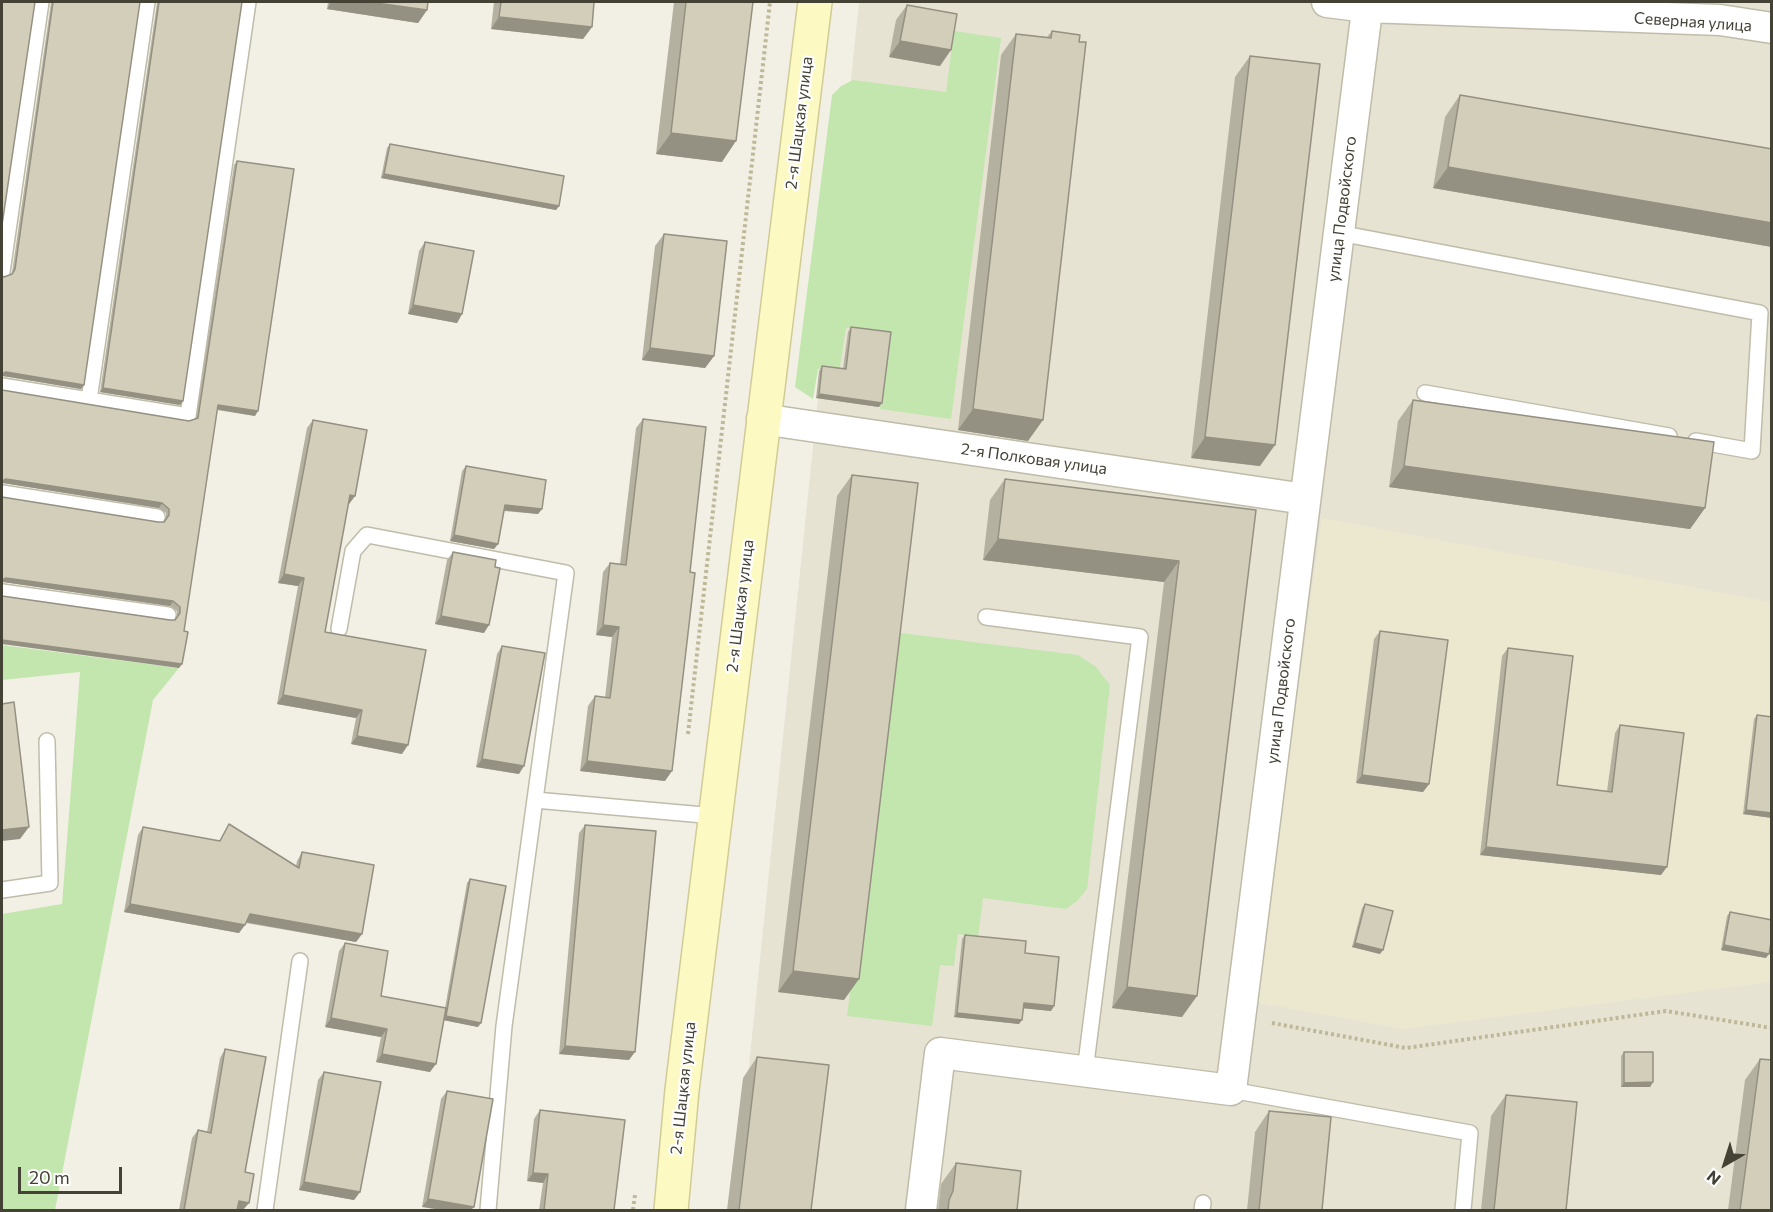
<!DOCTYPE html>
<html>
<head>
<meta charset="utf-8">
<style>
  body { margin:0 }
  #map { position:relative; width:1773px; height:1212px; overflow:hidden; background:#f2f0e5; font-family:Commissioner,sans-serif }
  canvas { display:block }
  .frame { position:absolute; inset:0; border:3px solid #444135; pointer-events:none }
  .north { position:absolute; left:1695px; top:1134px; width:60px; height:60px; -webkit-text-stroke:4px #fff; paint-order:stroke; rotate:219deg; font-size:16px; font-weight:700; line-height:24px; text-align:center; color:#444135 }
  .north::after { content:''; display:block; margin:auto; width:21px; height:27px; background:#444135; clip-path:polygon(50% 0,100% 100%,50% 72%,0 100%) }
  .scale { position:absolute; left:18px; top:1167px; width:104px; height:27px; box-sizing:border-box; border:3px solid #444135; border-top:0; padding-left:8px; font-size:18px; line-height:21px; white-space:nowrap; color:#444135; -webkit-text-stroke:4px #fff; paint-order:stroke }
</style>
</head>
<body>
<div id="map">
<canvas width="1773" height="1212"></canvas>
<div class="frame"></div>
<div class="north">N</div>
<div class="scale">20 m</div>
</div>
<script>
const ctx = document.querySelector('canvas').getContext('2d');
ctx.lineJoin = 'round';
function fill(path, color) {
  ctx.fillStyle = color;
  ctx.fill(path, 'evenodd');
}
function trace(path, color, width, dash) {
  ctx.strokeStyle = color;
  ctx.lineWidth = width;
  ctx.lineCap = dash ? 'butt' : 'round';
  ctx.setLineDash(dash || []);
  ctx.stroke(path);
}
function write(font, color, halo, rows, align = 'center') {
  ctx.font = font + ' Commissioner,sans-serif';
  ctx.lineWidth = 4.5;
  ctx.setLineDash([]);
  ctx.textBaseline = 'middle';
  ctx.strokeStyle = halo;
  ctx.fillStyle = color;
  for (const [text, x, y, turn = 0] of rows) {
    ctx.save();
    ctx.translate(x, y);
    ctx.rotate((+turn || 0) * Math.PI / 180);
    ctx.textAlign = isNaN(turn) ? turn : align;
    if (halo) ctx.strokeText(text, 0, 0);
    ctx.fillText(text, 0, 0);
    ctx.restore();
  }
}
const residential = new Path2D(`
  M859 2H1771V1210H734Z`);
const education = new Path2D(`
  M1322 518 1771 602V982L1403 1029 1254 1002Z`);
const green = new Path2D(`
  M954 31 1001 38 951 419 880 409 890 334 846 328 839 373 818 369 813 399 795 387 832 95 841 86 853 80 946 92Z
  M893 632 1078 655 1096 667 1110 685 1087 889 1077 901 1066 909 983 898 978 937 958 934 954 966 940 965 932 1026 847 1016Z
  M2 645 179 668 153 700 55 1210H2V914L62 904 80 672 2 680Z`);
const path = new Path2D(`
  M688 734 770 2
  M1272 1023 1406 1048 1666 1011 1772 1028
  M633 1210 635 1195`);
const lane = new Path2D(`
  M1339 233 1760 313 1752 451 1696 441
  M2 272 41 2
  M2 386 188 416 248 2
  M1425 393 1669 436
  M89 400 147 2
  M2 493 157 517
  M2 592 168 615
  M986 617 1140 637 1085 1071
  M339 629 353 551 367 535 566 573 504 1026 488 1210
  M535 800 715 816
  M2 890 50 883 47 741
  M1231 1090 1470 1133 1463 1210
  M265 1210 300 961
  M1202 1210 1203 1203`);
const street = new Path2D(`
  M1327 2 1367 7 1720 20 1772 28
  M762 419 1305 499
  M921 1210 940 1053 1231 1090 1368 2`);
const secondary = new Path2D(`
  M671 1210 682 1090 815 2`);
const wall = new Path2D(`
  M50 2H140L81 389 3 376 4 277 11 275 12 273 51 3Z
  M156 2H242L183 401 180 405 100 392 157 3Z
  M328 2H428L427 10 418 23 327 9Z
  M494 2H594L592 27 583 39 491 29Z
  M674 2H753L722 162 656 154Z
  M907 5 940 66 889 57 896 20Z
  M1052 31 1028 441 958 430 1001 55 1016 34 1047 37Z
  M1250 56 1260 466 1191 458 1235 77Z
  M1460 95 1772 149V247L1433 188 1445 117Z
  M390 144 559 206 556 210 381 178 387 148Z
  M237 161 255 416 217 410 184 631 182 664 179 668 4 597 170 620H175L177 617V611L170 606 3 582 2 583V497L158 522H164L166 519V513L159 508 3 483 2 484V390L189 421 196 419 234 165Z
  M664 234 714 356 705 368 642 360 655 246Z
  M425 242 462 314 457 323 408 314 419 251Z
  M851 327 879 407 816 398 819 371 822 366 843 369 848 332Z
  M1413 400 1705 508 1690 529 1389 487 1398 421Z
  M643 419 665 781 580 771 588 706 595 696 605 698 612 637 596 635 603 572 610 563 620 564 636 428Z
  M313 420 355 496 349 504H348L325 632 402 754 351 744 356 718 277 704 298 586 278 583 307 428Z
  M466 466 542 509 538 514 504 511 498 544 494 549 450 541 462 471Z
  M852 475 844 1000 778 992 837 496Z
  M1005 479 1256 510 1182 1017 1112 1008 1164 582 983 560 990 500Z
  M453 552 484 633 435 624 447 560Z
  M1380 631 1429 784 1423 792 1356 783 1374 639Z
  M502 646 519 774 476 767 497 654Z
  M1508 648 1557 785 1607 791 1615 733 1620 725 1661 875 1480 855 1502 656Z
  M1757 715 1772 818 1743 814 1754 719Z
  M229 824 296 866 297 861 302 852 362 934 356 942 246 923 239 933 124 912 138 835 143 827 219 841Z
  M585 825 629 1060 559 1054 579 833Z
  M470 879 478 1027 443 1020 430 1072 376 1062 381 1037 325 1027 339 951 345 943 381 996 445 1008 467 883Z
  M1365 904 1380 954 1352 947 1362 908Z
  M1730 912 1766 958 1721 950 1727 916Z
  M965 935 1025 953 1054 1006 1051 1011 1023 1008 1019 1024 954 1017 962 939Z
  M225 1049 237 1210H179L192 1138 198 1130 207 1132 220 1058Z
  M1624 1052 1653 1082 1650 1087H1621V1056Z
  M757 1057 811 1210H727L743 1078Z
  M1760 1059 1772 1210H1728L1745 1080Z
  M324 1072 360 1192 354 1200 299 1190 318 1080Z
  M447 1091 474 1207H422L441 1099Z
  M1506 1095 1566 1210H1481L1491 1116Z
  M540 1110 614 1210H539L543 1183 527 1181 534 1119Z
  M1269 1111 1322 1210H1247L1255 1132Z
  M956 1163 1017 1210H938L941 1184Z`);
const shadedWall = new Path2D(`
  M331 2H369L427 10 418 23 327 9Z
  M499 17 592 27 583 39 491 29Z
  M900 41 951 50 940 66 889 57Z
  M671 133 736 141 722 162 656 154Z
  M1448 167 1772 223V247L1433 188Z
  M384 174 559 206 556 210 381 178Z
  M413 305 462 314 457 323 408 314Z
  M650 348 714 356 705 368 642 360Z
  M6 372 84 385 81 389 3 376 2 377V374Z
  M103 388 183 401 180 405 100 392Z
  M819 394 882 403 879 407 816 398Z
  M218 405 258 411 255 416 215 409Z
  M973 409 1043 420 1028 441 958 430Z
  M1205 437 1275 445 1260 466 1191 458Z
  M1404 466 1705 508 1690 529 1389 487Z
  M6 479 162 503 159 508 3 483 2 484V481Z
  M350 495 355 496 349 504 344 503Z
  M505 505 542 509 538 514 501 510Z
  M454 535 498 544 494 549 450 541Z
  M998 539 1179 561 1164 582 983 560Z
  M284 574 304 578 298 586 278 583Z
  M6 578 173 601 170 606 3 582 2 583V580Z
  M441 616 489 625 484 633 435 624Z
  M603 625 619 627 612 637 596 635Z
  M2 640 182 664 179 668 2 644Z
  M283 695 362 710 356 718 277 704Z
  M357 736 408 745 402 754 351 744Z
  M482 759 524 766 519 774 476 767Z
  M587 761 672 771 665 781 580 771Z
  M1362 775 1429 784 1423 792 1356 783Z
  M1746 810 1772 813V818L1743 814Z
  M29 827 20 839 2 841V830Z
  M1486 847 1667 867 1661 875 1480 855Z
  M130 904 245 925 239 933 124 912Z
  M250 914 362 934 356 942 245 922Z
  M1355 943 1383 950 1380 954 1352 947Z
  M1724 945 1769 954 1766 958 1721 950Z
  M793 971 859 979 844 1000 778 992Z
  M1127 987 1197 996 1182 1017 1112 1008Z
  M1024 1003 1054 1006 1051 1011 1021 1008Z
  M957 1013 1022 1020 1019 1024 954 1017Z
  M446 1016 481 1023 478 1027 443 1020Z
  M331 1018 387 1029 381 1037 325 1027Z
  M565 1046 635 1052 629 1060 559 1054Z
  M382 1054 436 1064 430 1072 376 1062Z
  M1653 1082 1650 1087H1621L1624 1083Z
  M533 1173 548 1174 543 1183 527 1181Z
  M304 1182 360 1192 354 1200 299 1190Z
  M428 1199 474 1207 471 1210H441L422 1207Z
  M239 1201 249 1203 243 1210 233 1209Z`);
const building = new Path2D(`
  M2 2H35L2 225Z
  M53 2H140L84 385 6 372 2 374V276L4 277 12 274 15 269Z
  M159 2H242L183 401 103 388Z
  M369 2H428L427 10Z
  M501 2H594L592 27 499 17Z
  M686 2H753L736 141 671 133Z
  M907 5 957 14 951 50 900 41Z
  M1052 31 1080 35 1079 42H1086L1043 420 973 409 1016 34 1051 38Z
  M1250 56 1320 64 1275 445 1205 437Z
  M1460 95 1772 149V223L1448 167Z
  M390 144 564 176 559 206 384 174Z
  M237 161 294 169 258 411 218 405 184 631 188 632 182 664 2 640V596L170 620H175L180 613V607L173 601 6 578 2 580V497L158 522H164L169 515V509L162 503 6 479 2 481V390L189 421 198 418Z
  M664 234 727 241 714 356 650 348Z
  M425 242 474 251 462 314 413 305Z
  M851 327 891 332 882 403 819 394 822 366 846 369Z
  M1413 400 1714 442 1705 508 1404 466Z
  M643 419 706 427 690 572 695 573 672 771 587 761 595 696 610 698 619 627 603 625 610 563 626 565Z
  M313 420 367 430 355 496 350 495 325 632 426 650 408 745 357 736 362 710 283 695 304 578 284 574Z
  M466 466 546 480 542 509 505 505 498 544 454 535Z
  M852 475 918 483 859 979 793 971Z
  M1005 479 1256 510 1197 996 1127 987 1179 561 998 539Z
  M453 552 496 560 495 567 500 568 489 625 441 616Z
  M1380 631 1448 640 1429 784 1362 775Z
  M502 646 545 653 524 766 482 759Z
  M1508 648 1573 656 1557 785 1612 792 1620 725 1684 733 1667 867 1486 847Z
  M14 702 29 827 2 830V704Z
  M1757 715 1772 717V813L1746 810Z
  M229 824 299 868 302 852 374 865 362 934 250 914 245 925 130 904 143 827 220 841Z
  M585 825 656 831 635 1052 565 1046Z
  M470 879 506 886 481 1023 446 1016Z
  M1365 904 1393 911 1383 950 1355 943Z
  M1730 912 1772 920V937L1769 954 1724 945Z
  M965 935 1026 941 1025 953 1059 957 1054 1006 1024 1003 1022 1020 957 1013Z
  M345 943 388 951 381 996 446 1008 436 1064 382 1054 387 1029 331 1018Z
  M225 1049 266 1057 245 1172 254 1174 249 1203 239 1201 237 1210H184L198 1130 211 1133Z
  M1624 1052H1653V1082L1624 1083Z
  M757 1057 829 1065 811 1210H739Z
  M1760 1059 1772 1060V1210H1740Z
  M324 1072 381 1082 360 1192 304 1182Z
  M447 1091 493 1099 474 1207 428 1199Z
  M1506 1095 1577 1102 1566 1210H1494Z
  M540 1110 625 1120 614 1210H544L548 1174 533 1173Z
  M1269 1111 1331 1117 1322 1210H1259Z
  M956 1163 1021 1171 1017 1210H948L949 1200 953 1191Z`);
const streetNames = [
  ["Северная улица",1693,22,4],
  ["2-я Шацкая улица",799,123,-83],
  ["улица Подвойского",1342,209,-83],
  ["2-я Полковая улица",1034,459,8],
  ["2-я Шацкая улица",740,606,-83],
  ["улица Подвойского",1281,691,-83],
  ["2-я Шацкая улица",683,1088,-84]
];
fill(residential, '#e6e3d3');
fill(education, '#ebe8cf');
fill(green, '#c3e6ae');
trace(lane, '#c0bcaa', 18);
trace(street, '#c0bcaa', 33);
trace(secondary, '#d1cc95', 36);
trace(path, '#beb899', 4, [3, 3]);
trace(lane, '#fff', 15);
trace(street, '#fff', 30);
trace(secondary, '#fdf9c3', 33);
fill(wall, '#b5b1a0');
fill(shadedWall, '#949082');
fill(building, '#d3ceba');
trace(building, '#949082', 1.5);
write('16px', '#444135', '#fff', streetNames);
</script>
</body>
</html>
